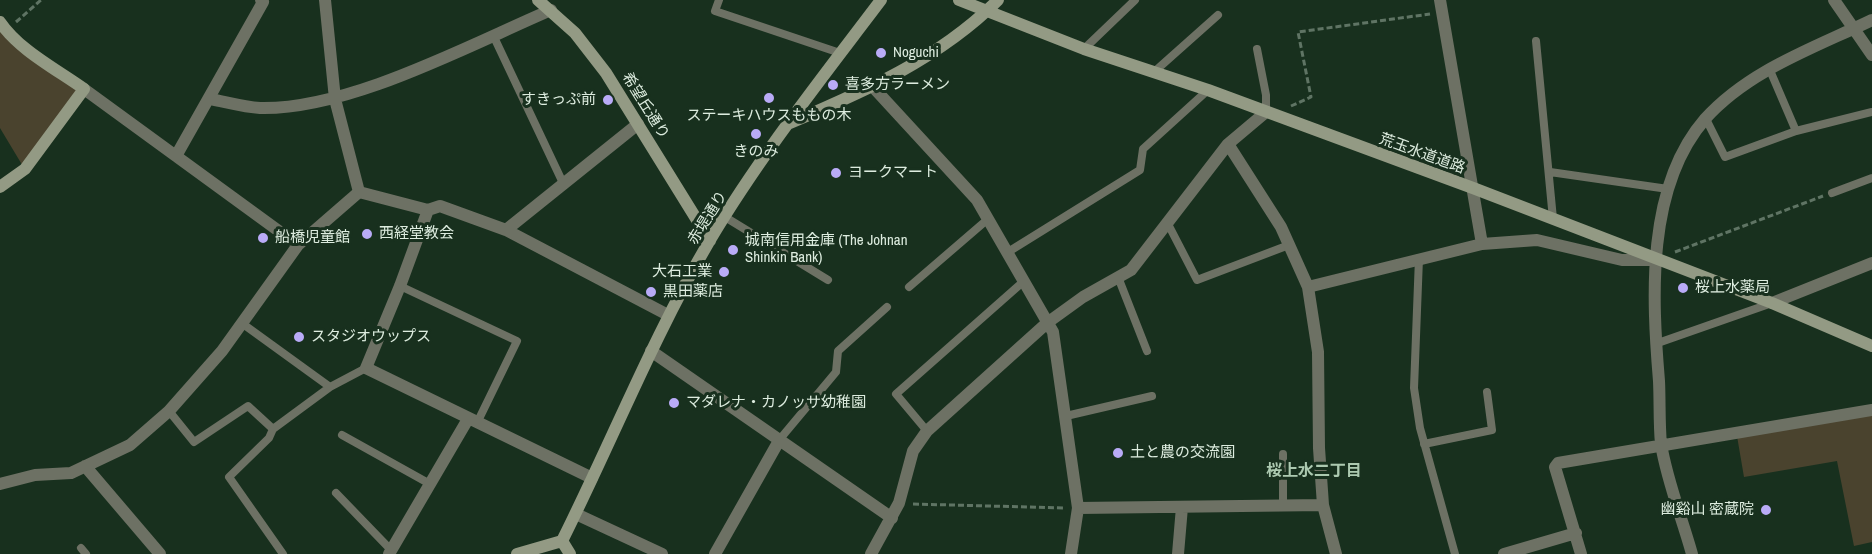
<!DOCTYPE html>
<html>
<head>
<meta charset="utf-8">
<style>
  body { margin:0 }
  canvas { display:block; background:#18301e }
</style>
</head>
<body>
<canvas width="1872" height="554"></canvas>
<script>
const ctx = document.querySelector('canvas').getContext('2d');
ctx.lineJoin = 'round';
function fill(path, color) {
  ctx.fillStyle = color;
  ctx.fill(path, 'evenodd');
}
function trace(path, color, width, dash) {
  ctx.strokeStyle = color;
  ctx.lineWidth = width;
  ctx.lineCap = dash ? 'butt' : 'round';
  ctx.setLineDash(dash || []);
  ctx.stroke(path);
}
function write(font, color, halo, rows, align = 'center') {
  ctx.font = font + ' "Archivo Narrow","Noto Sans JP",sans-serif';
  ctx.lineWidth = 6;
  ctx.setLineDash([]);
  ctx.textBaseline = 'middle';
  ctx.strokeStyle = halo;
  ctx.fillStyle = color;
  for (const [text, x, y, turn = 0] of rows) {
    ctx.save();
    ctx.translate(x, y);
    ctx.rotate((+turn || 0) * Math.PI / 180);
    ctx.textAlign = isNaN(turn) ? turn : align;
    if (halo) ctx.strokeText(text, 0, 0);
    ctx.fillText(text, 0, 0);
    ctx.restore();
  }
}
const green = new Path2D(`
  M0 26 81 89 24 168 0 128Z
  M1872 413V542L1854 546 1837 461 1744 477 1737 436Z`);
const path = new Path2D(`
  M16 22 41 0
  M1291 106 1311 97 1298 32 1430 14
  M1675 252 1823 196
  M913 504 1065 508`);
const lane = new Path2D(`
  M719 0 715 11 840 53
  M493 35 563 183
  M1536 41 1553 219
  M1084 49 1135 0
  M1257 49 1266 95V112
  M1769 68 1796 131
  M1154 72 1218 15
  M1706 119 1725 157 1796 131 1872 112
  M1550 172 1668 189
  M1832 193 1872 178
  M725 217 828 280
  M1168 224 1197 280 1289 245
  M1008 252 1140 170 1143 149 1208 90
  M1419 258 1414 388 1420 428 1455 554
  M1118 277 1147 351
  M400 286 517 341 477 423
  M909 287 988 219
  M243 324 330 387
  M1655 344 1772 303
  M169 411 194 442 248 406 273 429
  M1066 416 1152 396
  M927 431 896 394 1024 281
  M342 435 430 484
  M780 439 836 372 838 351 887 307
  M1424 444 1492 430 1487 392
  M1283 454V505
  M336 493 391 550
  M81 548 86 554
  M283 554 229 477 269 438 273 429 330 387 366 368`);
const street = new Path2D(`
  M325 0 335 99 359 192
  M1440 0 1482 244
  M1834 0 1872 55
  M873 87 977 200 1053 332 1078 508 1071 554
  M84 89 298 245
  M210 99C226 102 244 107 260 108 349 110 469 45 551 10
  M1228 144 1281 227 1308 287 1318 352 1319 448 1323 505 1336 554
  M176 156 263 2 261 0
  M359 192 428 210 440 206 506 230 668 315
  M428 210 400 286 366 368 592 478
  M506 230 638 124
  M1308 287 1482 244 1537 240 1622 260H1654
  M1772 303 1872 263
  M651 351 892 518
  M85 466 160 554
  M0 484 35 475 71 473 130 445 169 411 222 351 298 245 359 192
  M1078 508 1323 505
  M576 514 662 554
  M389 554 468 419
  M715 554 780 439
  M871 554 899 503 913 451 927 431 1047 323 1083 297 1131 270 1228 144 1266 112
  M1178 554 1182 507
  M1504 554 1576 533
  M1581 554 1555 467 1558 463 1872 410
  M1692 554C1682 518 1667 481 1661 444 1659 423 1660 402 1659 381 1652 297 1646 187 1705 119 1749 70 1814 48 1872 20`);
const secondary = new Path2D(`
  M538 0 575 33 606 73 710 241
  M959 0 1084 49 1208 90 1473 188 1772 303 1872 346
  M0 22C19 50 56 69 84 89L25 169 0 187
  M790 123C865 91 939 59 998 0
  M562 541C612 441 653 337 710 240 760 156 822 78 881 0
  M562 541 570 554
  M517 554 562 541`);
const markers = [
  [881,53,6,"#b9abf7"],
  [833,85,6,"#b9abf7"],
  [769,98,6,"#b9abf7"],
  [608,100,6,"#b9abf7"],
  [756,134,6,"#b9abf7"],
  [836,173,6,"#b9abf7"],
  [367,234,6,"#b9abf7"],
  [263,238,6,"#b9abf7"],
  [733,250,6,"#b9abf7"],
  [724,272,6,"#b9abf7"],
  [1683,288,6,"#b9abf7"],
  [651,292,6,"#b9abf7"],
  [299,337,6,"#b9abf7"],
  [674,403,6,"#b9abf7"],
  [1118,453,6,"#b9abf7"],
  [1766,510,6,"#b9abf7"]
];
const poiNames = [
  ["Noguchi",893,53],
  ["喜多方ラーメン",845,85],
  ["すきっぷ前",596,100,"right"],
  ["ステーキハウスももの木",769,116,"center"],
  ["きのみ",756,152,"center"],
  ["ヨークマート",848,173],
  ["西経堂教会",379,234],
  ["船橋児童館",275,238],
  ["城南信用金庫 (The Johnan",745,241],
  ["Shinkin Bank)",745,258],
  ["大石工業",712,272,"right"],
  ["桜上水薬局",1695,288],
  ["黒田薬店",663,292],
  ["スタジオウップス",311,337],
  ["マダレナ・カノッサ幼稚園",686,403],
  ["土と農の交流園",1130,453],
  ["幽谿山 密蔵院",1754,510,"right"]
];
const streetNames = [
  ["希望丘通り",645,106,58],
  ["荒玉水道道路",1422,154,20],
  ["赤堤通り",708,218,-58]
];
const neighbourhoodNames = [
  ["桜上水二丁目",1314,472]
];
fill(green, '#4a432e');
trace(path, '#5f7464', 3, [6, 3]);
trace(lane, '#6d7164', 8);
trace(street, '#6d7164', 12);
trace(secondary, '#939a84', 12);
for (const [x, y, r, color] of markers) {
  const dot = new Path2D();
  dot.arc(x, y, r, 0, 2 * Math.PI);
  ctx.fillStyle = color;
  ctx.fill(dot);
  trace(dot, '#18301e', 2);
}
write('15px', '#ddecdf', '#18301e', poiNames, 'left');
write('15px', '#ddecdf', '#18301e', streetNames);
write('bold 16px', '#acc9b0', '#18301e', neighbourhoodNames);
</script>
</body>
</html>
